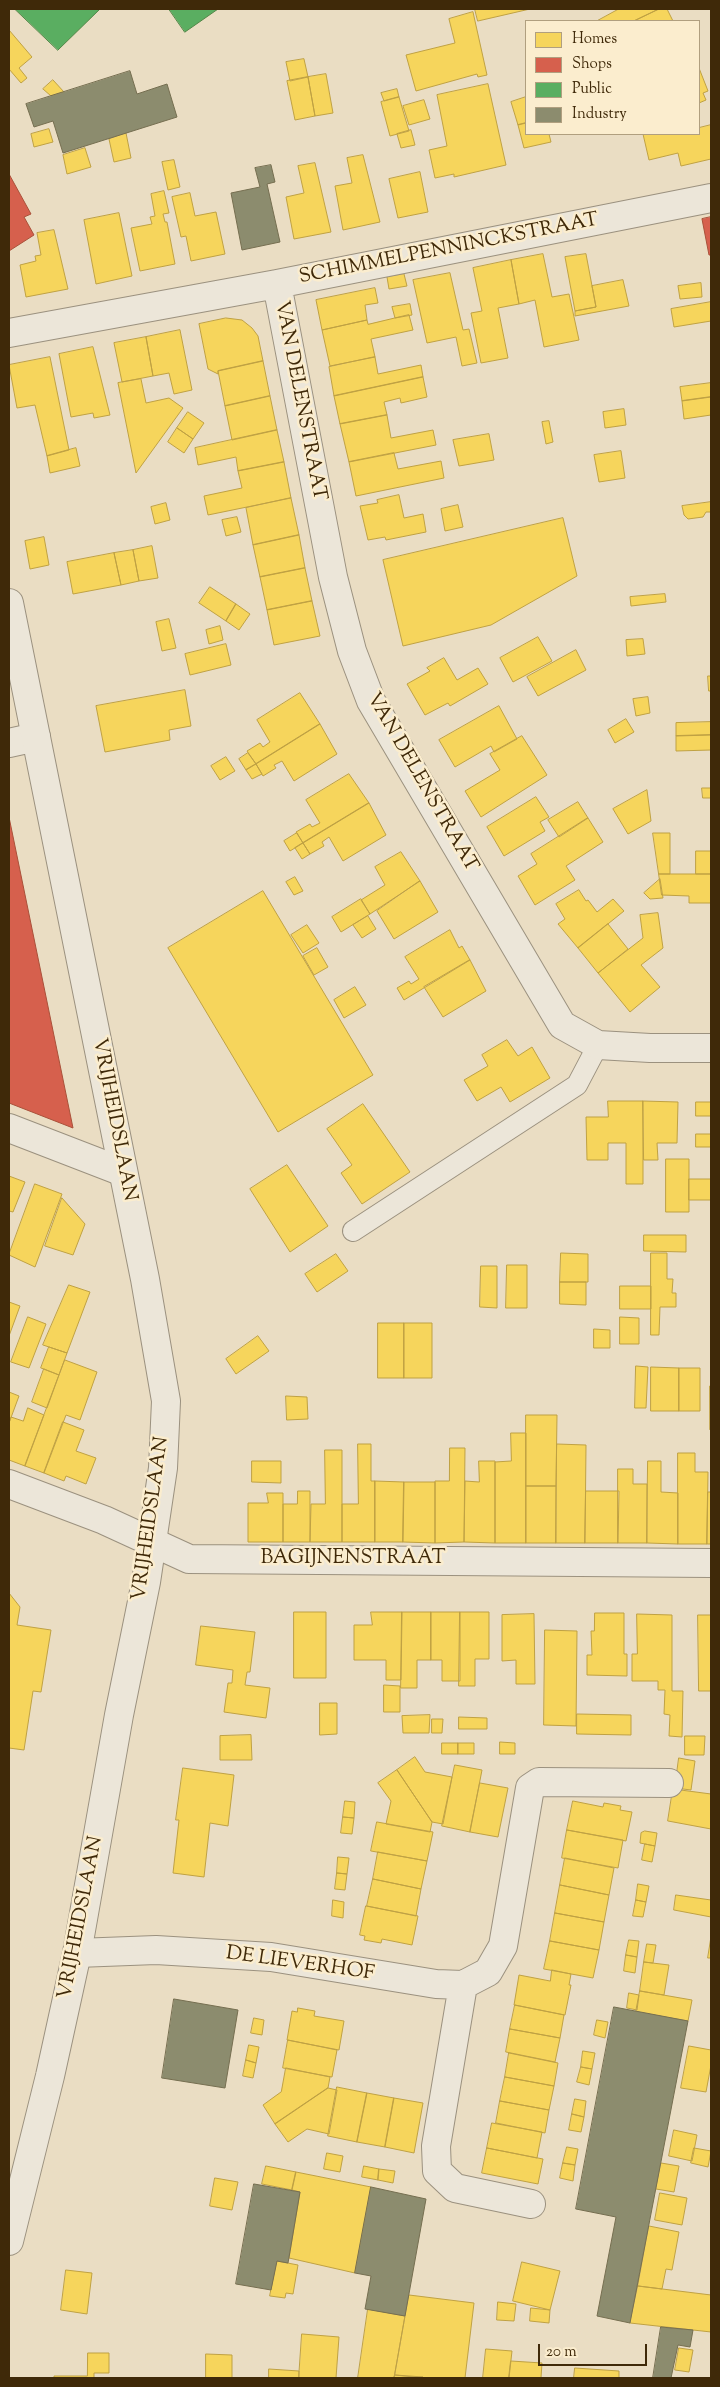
<!DOCTYPE html>
<html>
<head>
<meta charset="utf-8">
<style>
  body { margin:0 }
  #map { position:relative; width:720px; height:2387px; overflow:hidden; background:#eaddc3; font-family:"Sorts Mill Goudy",serif }
  canvas { display:block }
  .frame { position:absolute; inset:0; border:10px solid #3f2909; pointer-events:none }
  .legend { position:absolute; left:525px; top:20px; width:175px; height:115px; box-sizing:border-box; background:#fbedce; border:1px solid #b09f7f; margin:0; padding:6px 9px; list-style:none; font-size:15px; color:#3f2909 }
  .legend li { display:flex; align-items:center; gap:10px; height:25px }
  .legend b { width:25px; border:1px solid #b09f7f }
  .scale { position:absolute; left:538px; top:2344px; width:109px; height:22px; box-sizing:border-box; border:2px solid #3f2909; border-top:0; padding-left:6px; font-size:15px; line-height:18px; white-space:nowrap; color:#3f2909; -webkit-text-stroke:4px #fbedce; paint-order:stroke }
</style>
</head>
<body>
<div id="map">
<canvas width="720" height="2387"></canvas>
<div class="frame"></div>
<ul class="legend">
<li><b style="height:14px;background:#f6d55c"></b>Homes</li>
<li><b style="height:14px;background:#d6604d"></b>Shops</li>
<li><b style="height:14px;background:#5aae61"></b>Public</li>
<li><b style="height:14px;background:#8c8c6e"></b>Industry</li>
</ul>
<div class="scale">20 m</div>
</div>
<script>
const ctx = document.querySelector('canvas').getContext('2d');
ctx.lineJoin = 'round';
function fill(path, color) {
  ctx.fillStyle = color;
  ctx.fill(path, 'evenodd');
}
function trace(path, color, width, dash) {
  ctx.strokeStyle = color;
  ctx.lineWidth = width;
  ctx.lineCap = dash ? 'butt' : 'round';
  ctx.setLineDash(dash || []);
  ctx.stroke(path);
}
function write(font, color, halo, rows, align = 'center') {
  ctx.font = font + ' "Sorts Mill Goudy",serif';
  ctx.lineWidth = 5;
  ctx.setLineDash([]);
  ctx.textBaseline = 'middle';
  ctx.strokeStyle = halo;
  ctx.fillStyle = color;
  for (const [text, x, y, turn = 0] of rows) {
    ctx.save();
    ctx.translate(x, y);
    ctx.rotate((+turn || 0) * Math.PI / 180);
    ctx.textAlign = isNaN(turn) ? turn : align;
    if (halo) ctx.strokeText(text, 0, 0);
    ctx.fillText(text, 0, 0);
    ctx.restore();
  }
}
const homes = new Path2D(`
  M475 9H530L478 21Z
  M619 9H659L634 21H597Z
  M659 9H667L673 21H634Z
  M473 12 487 75 478 77 477 74 416 91 406 55 455 43 449 19Z
  M9 30 32 57 19 68 27 78 21 83 9 69Z
  M304 59 308 77 290 81 286 62Z
  M699 68 708 91 703 93 706 100 699 103Z
  M326 74 333 113 315 116 308 77Z
  M308 77 315 116 295 120 287 81Z
  M53 80 64 92 51 96 43 89Z
  M488 84 506 165 454 177V174L435 178 429 150 447 146 437 95Z
  M397 89 399 97 384 101 381 93Z
  M399 97 409 131 390 136 381 102Z
  M526 97V123L518 125 511 102Z
  M424 100 430 119 409 125 403 106Z
  M526 123V134H549L551 142 524 148 518 125Z
  M711 125V159L681 166 678 153 649 160 643 134H699V128Z
  M49 129 53 142 34 147 31 134Z
  M411 130 415 145 401 148 397 134Z
  M126 133 131 158 114 162 109 139Z
  M85 148 91 167 67 174 63 155Z
  M363 155 380 222 343 230 335 186 352 183 347 158Z
  M174 160 180 187 168 190 162 162Z
  M315 163 331 232 294 239 286 197 304 193 298 166Z
  M420 172 428 212 398 218 389 179Z
  M164 191 169 213 163 214 165 222H167L175 264 140 271 131 228 152 224 150 217 155 216 151 194Z
  M190 193 195 216 216 212 225 254 191 261 186 236 181 237 172 197Z
  M119 213 132 276 96 284 84 220Z
  M54 230 68 289 26 297 20 265 36 261 35 256 41 255 37 233Z
  M543 254 552 297 569 294 579 340 544 347 535 300 519 304 511 260Z
  M586 254 596 307 575 311 565 257Z
  M511 260 519 304 498 308 508 358 481 363 471 313 482 311 473 268Z
  M450 273 463 330 469 329 477 363 462 366 456 337 427 343 413 280Z
  M404 274 407 286 389 289 387 277Z
  M623 280 629 306 575 316V311L596 307 592 286Z
  M701 283 702 297 680 299 678 286Z
  M375 288 378 303 365 305 367 320 322 330 316 300Z
  M711 302V321L674 327 671 309Z
  M410 304 412 315 395 318 392 307Z
  M409 315 413 330 371 339 375 357 330 366 322 330 367 320 368 324Z
  M226 318 242 320 252 328 258 336 263 361 218 371V374L208 369 199 324Z
  M180 330 192 390 174 394 169 373 153 376 146 337Z
  M146 337 153 376 122 382 114 343Z
  M93 347 110 415 94 418 93 413 71 417 59 354Z
  M50 357 69 450 47 456 35 405 17 408 9 365Z
  M375 357 378 374 421 365 423 377 334 396 329 367Z
  M263 361 270 396 225 406 218 371Z
  M423 377 427 397 401 403 400 398 384 402 387 415 340 424 334 396Z
  M141 379 146 403 169 398 183 408 136 473 118 383Z
  M711 383V397L682 401 680 387Z
  M270 396 277 430 232 440 225 406Z
  M711 397V415L684 419 682 401Z
  M624 409 626 425 605 428 603 412Z
  M188 412 204 423 193 439 177 428Z
  M387 415 391 438 433 430 436 445 349 462 340 424Z
  M549 421 553 442 546 444 542 422Z
  M177 428 193 439 184 453 168 442Z
  M277 430 284 462 238 471 236 457 198 465 195 448Z
  M489 434 494 460 459 466 453 440Z
  M76 448 80 466 50 473 47 456Z
  M621 451 625 478 599 482 594 455Z
  M394 453 398 469 441 461 444 478 356 496 349 462Z
  M284 462 291 498 208 515 204 496 242 488 238 471Z
  M399 495 404 518 423 514 426 532 386 540 385 537 368 540 360 506 378 503 377 500Z
  M291 498 299 535 253 545 246 508Z
  M711 502V512H706L703 517 688 519 684 515 682 506Z
  M166 503 170 520 155 524 151 507Z
  M458 505 463 527 445 531 441 509Z
  M237 517 241 532 226 536 222 520Z
  M563 518 577 576 491 625 403 646 383 560Z
  M299 535 305 568 260 577 253 545Z
  M44 537 49 565 30 569 25 541Z
  M152 546 158 578 139 581 133 550Z
  M133 550 139 581 121 585 114 553Z
  M114 553 121 585 73 594 67 562Z
  M305 568 312 601 267 610 260 577Z
  M210 587 236 604 226 621 199 603Z
  M665 594 666 602 631 606 630 597Z
  M312 601 320 636 274 645 267 610Z
  M236 604 250 614 239 630 226 621Z
  M169 619 176 648 162 651 156 622Z
  M220 626 223 640 209 644 206 630Z
  M538 637 552 661 513 682 500 658Z
  M643 639 645 654 627 656 626 640Z
  M226 644 231 665 190 675 185 654Z
  M576 650 586 670 538 696 527 677Z
  M444 658 457 680 478 668 488 684 450 706 448 703 425 715 407 684 430 671 427 668Z
  M708 676H711V691H709Z
  M185 690 191 726 169 730 170 740 105 752 96 706Z
  M300 693 320 724 256 764 247 751 260 743 263 747 270 742 257 720Z
  M648 697 650 713 636 716 633 699Z
  M499 706 517 739 494 752 491 746 455 767 439 740Z
  M626 719 634 732 615 743 608 730Z
  M711 722V735L676 736V723Z
  M320 724 337 754 294 781 282 761 274 765 276 768 263 776 256 764Z
  M711 735V750L676 751V736Z
  M522 736 547 775 481 817 465 791 500 770 490 754Z
  M248 753 256 764 246 770 239 759Z
  M226 757 235 771 220 780 211 766Z
  M256 764 262 774 252 779 246 770Z
  M349 774 369 803 303 843 296 832 310 824 312 827 320 823 306 800Z
  M702 788H711V798H703Z
  M647 790 651 821 628 834 613 809Z
  M536 797 549 817 540 822 545 831 504 856 487 827Z
  M578 802 588 818 559 837 548 820Z
  M369 803 386 835 343 861 329 837 322 842 324 846 310 854 303 843Z
  M588 818 603 842 566 866 575 880 535 905 518 876 537 864 531 854Z
  M297 833 303 843 290 851 284 841Z
  M653 833H670V874H659Z
  M303 843 310 854 302 859 295 848Z
  M696 851H711V874H696Z
  M401 852 420 881 370 914 361 900 385 885 375 867Z
  M659 874H711V903H689V896L662 895Z
  M295 877 303 891 294 895 286 882Z
  M660 879 663 898 650 899 644 893Z
  M420 881 438 912 394 939 377 911Z
  M579 890 586 901 588 900 597 912 613 899 624 911 578 948 558 924 565 919 556 904Z
  M263 891 373 1075 278 1132 168 948Z
  M361 899 370 914 341 932 332 917Z
  M658 913 663 948 641 965 660 987 630 1012 598 973 643 938 640 915Z
  M368 916 376 929 362 938 353 925Z
  M608 924 628 949 598 973 578 948Z
  M307 925 319 943 303 953 291 935Z
  M450 930 459 948 462 946 470 960 404 1000 397 988 409 981 411 984 419 979 405 957Z
  M317 948 328 967 314 975 303 956Z
  M470 960 486 991 443 1017 424 987Z
  M355 987 366 1005 344 1018 334 1000Z
  M507 1040 518 1056 532 1047 550 1078 510 1102 501 1087 477 1101 464 1080 488 1066 482 1055Z
  M608 1101H643V1184H626V1143H608V1160H587L586 1117H608Z
  M643 1101 678 1102 677 1143H657L658 1160H644Z
  M696 1102H711V1116H696Z
  M363 1104 410 1172 362 1204 341 1173 352 1165 327 1129Z
  M696 1134H711V1147H696Z
  M666 1159H689V1212H666Z
  M287 1165 328 1226 290 1252 250 1189Z
  M9 1176 25 1182 13 1212 9 1211Z
  M689 1179H711V1200H689Z
  M35 1184 62 1194 35 1267 9 1255Z
  M62 1198 85 1224 73 1255 45 1246Z
  M644 1235H686V1252L644 1251Z
  M561 1253 588 1254V1282H560Z
  M651 1253H667V1279H673L672 1293H676V1307H660L659 1335H651Z
  M336 1254 348 1271 317 1292 305 1274Z
  M507 1265H527V1308H506Z
  M481 1266H497V1308L480 1307Z
  M560 1282H586V1305L560 1304Z
  M69 1285 90 1292 67 1353 43 1345Z
  M620 1286H651V1309H620Z
  M9 1302 20 1306 9 1336Z
  M28 1317 46 1324 29 1368 11 1362Z
  M620 1317 639 1318V1344H620Z
  M378 1323H404V1378H378Z
  M404 1323H432V1378H404Z
  M594 1329 610 1330V1348H594Z
  M258 1336 269 1351 236 1374 226 1359Z
  M49 1347 67 1353 59 1375 41 1368Z
  M65 1360 97 1372 80 1420 66 1415 44 1473 25 1466Z
  M636 1366 648 1367 646 1408H635Z
  M651 1367 679 1368V1411H651Z
  M679 1368H700V1411H679Z
  M44 1369 59 1375 47 1408 32 1402Z
  M710 1386H711V1431L710 1430Z
  M9 1392 19 1396 9 1423Z
  M286 1396 307 1397 308 1419 287 1420Z
  M28 1408 44 1415 25 1466 9 1460V1423L11 1417 23 1421Z
  M526 1415H557L556 1486H526Z
  M63 1422 84 1430 76 1451 96 1458 86 1484 66 1476 64 1481 44 1473Z
  M511 1433H526V1543H495V1462L511 1461Z
  M358 1444H371V1481H375V1542H342V1504H358Z
  M557 1444 586 1445 585 1543H556Z
  M450 1448H465L464 1542 435 1543V1481H449Z
  M325 1450H342V1542H310L311 1504H325Z
  M678 1453H695V1472H708L707 1544H678Z
  M252 1461H281V1483L252 1482Z
  M479 1461H495V1543L464 1542 465 1481 479 1482Z
  M648 1461H661V1492L678 1493V1544L647 1543Z
  M618 1469H633V1484H647V1543H618Z
  M375 1481 404 1482 403 1542H375Z
  M404 1482H435V1543L403 1542Z
  M526 1486H556V1543H526Z
  M298 1491H310V1542H283V1504H297Z
  M586 1491H619L618 1543H585Z
  M708 1492H711V1544H707Z
  M267 1493H283V1542H248V1503H268Z
  M9 1593 20 1607 17 1625 51 1630 41 1692 33 1691 24 1750 9 1748Z
  M294 1612H326V1678H294Z
  M371 1612H402L401 1680H386V1660H354V1625H372Z
  M402 1612H431V1660H417V1688H401Z
  M431 1612H460V1681H442V1660H431Z
  M460 1612H489V1659H475V1686H459Z
  M595 1613H624V1654H627V1676L587 1675V1655H592L591 1631H594Z
  M534 1614 535 1684H516V1660L502 1661V1615Z
  M637 1614 672 1615V1691H683L682 1737 669 1736 670 1715 664 1714 665 1690H658V1681H632V1654H637Z
  M698 1615H711V1691H699Z
  M201 1626 255 1632 250 1672H247L245 1685 270 1688 266 1718 224 1712 228 1683H232L233 1670 196 1665Z
  M545 1630 577 1631 576 1726 544 1725Z
  M384 1685 400 1686V1712H384Z
  M320 1703H337V1734L320 1735Z
  M577 1714 631 1715V1735L577 1734Z
  M430 1715 429 1733H403L402 1716Z
  M459 1717 487 1718V1729H459Z
  M432 1719H443L442 1733H432Z
  M251 1735 252 1760H220V1736Z
  M685 1736H705L704 1755H685Z
  M500 1742 515 1743V1754H500Z
  M442 1743H458V1754H442Z
  M458 1743H474V1754H458Z
  M415 1757 425 1772 452 1777 443 1824 432 1822 397 1770Z
  M679 1758 695 1761 691 1790 675 1788Z
  M455 1765 482 1770 470 1832 442 1826Z
  M183 1768 234 1775 228 1826 210 1823 204 1877 173 1873 179 1820H176Z
  M397 1770 432 1822 430 1832 386 1824 391 1801 378 1783Z
  M480 1783 508 1788 498 1837 470 1832Z
  M673 1789 711 1794V1829L668 1821Z
  M345 1801 355 1802 354 1818 343 1817Z
  M573 1801 603 1807 604 1803 621 1806 620 1810 632 1812 626 1841 567 1830Z
  M343 1817 354 1818 352 1834 341 1833Z
  M377 1822 433 1832 427 1861 371 1851Z
  M567 1830 623 1840 618 1868 562 1858Z
  M645 1831 657 1833 655 1846 640 1843 641 1833Z
  M645 1844 655 1846 652 1862 642 1860Z
  M378 1852 427 1861 421 1889 373 1879Z
  M338 1857 349 1858 347 1874 337 1873Z
  M565 1858 614 1868 609 1895 560 1885Z
  M337 1873 347 1874 345 1890 335 1889Z
  M373 1879 421 1889 416 1916 367 1906Z
  M638 1884 649 1886 646 1902 636 1900Z
  M560 1885 609 1895 604 1922 555 1913Z
  M676 1895 711 1900V1917L674 1910Z
  M333 1900 344 1902 343 1918 332 1916Z
  M636 1900 646 1902 643 1917 633 1916Z
  M366 1906 418 1916 412 1945 382 1939 381 1943 364 1940 365 1936 360 1935Z
  M555 1913 604 1922 599 1950 550 1941Z
  M711 1937V1958H708Z
  M629 1940 639 1941 637 1957 626 1955Z
  M550 1941 599 1950 593 1978 544 1969Z
  M647 1944 656 1945 653 1963 644 1962Z
  M626 1955 637 1957 635 1973 624 1971Z
  M644 1962 669 1965 664 1995 640 1991Z
  M552 1970 571 1974 569 1985H571L565 2015 514 2005 519 1975 550 1981Z
  M640 1991 692 2000 688 2021 636 2012Z
  M629 1993 639 1995 637 2010 627 2008Z
  M515 2005 564 2015 560 2038 510 2029Z
  M298 2008 315 2011 314 2016 344 2021 339 2050 287 2040 292 2011 297 2012Z
  M254 2018 264 2020 262 2035 251 2033Z
  M597 2020 608 2022 605 2038 594 2035Z
  M510 2029 560 2038 555 2062 506 2052Z
  M288 2040 337 2050 332 2077 283 2068Z
  M249 2045 259 2047 256 2063 246 2060Z
  M689 2046 711 2050V2065L706 2092 681 2088Z
  M583 2051 595 2053 592 2069 581 2067Z
  M509 2053 558 2063 554 2086 505 2077Z
  M246 2060 256 2063 253 2078 243 2076Z
  M581 2067 592 2069 589 2085 577 2082Z
  M286 2068 330 2077 328 2088 275 2124 263 2105 281 2092Z
  M505 2077 554 2086 549 2110 500 2101Z
  M337 2087 367 2093 357 2142 328 2136Z
  M328 2088 337 2090 329 2134 307 2129 288 2142 275 2124Z
  M367 2093 394 2098 385 2147 357 2142Z
  M394 2098 423 2103 414 2153 385 2147Z
  M575 2099 586 2101 584 2117 572 2114Z
  M500 2101 549 2110 545 2133 496 2123Z
  M572 2114 584 2117 581 2132 569 2130Z
  M492 2123 542 2132 537 2158 487 2148Z
  M674 2130 697 2135 692 2161 669 2156Z
  M567 2147 578 2149 575 2165 563 2163Z
  M487 2148 543 2159 538 2184 482 2173Z
  M694 2148 711 2151 708 2167 691 2163Z
  M327 2153 343 2156 340 2172 324 2169Z
  M563 2163 575 2165 573 2181 560 2178Z
  M661 2163 679 2166 674 2192 656 2189Z
  M266 2166 296 2172 292 2190 262 2184Z
  M364 2166 379 2169 378 2180 362 2177Z
  M379 2169 395 2171 393 2183 378 2180Z
  M296 2172 371 2187 355 2273 289 2258 300 2192 292 2190Z
  M215 2178 238 2182 232 2210 210 2206Z
  M660 2193 687 2198 682 2225 655 2220Z
  M649 2226 679 2232 672 2270 666 2269 662 2289 638 2286Z
  M277 2261 298 2265 293 2294 286 2293 285 2298 270 2296Z
  M522 2262 560 2271 550 2310 513 2301Z
  M66 2270 92 2273 87 2314 61 2310Z
  M638 2286 711 2295V2332L630 2323Z
  M409 2295 474 2303 465 2378H423L395 2375Z
  M498 2302 516 2304 514 2321 497 2320Z
  M531 2308 550 2310 549 2323 530 2321Z
  M368 2309 405 2316 394 2378H358Z
  M302 2334 339 2337 336 2378H299Z
  M679 2348 693 2350 689 2372 675 2370Z
  M486 2349 512 2351 509 2378H483Z
  M88 2353H109V2373H94V2378H54V2376H87Z
  M206 2354 232 2355V2378H206Z
  M511 2361 542 2363 541 2378H509Z
  M575 2368 619 2371V2378H574Z
  M269 2369 299 2371V2378H269Z
  M395 2375 423 2377 394 2378Z`);
const shops = new Path2D(`
  M9 174 31 214 24 217 34 235 9 251Z
  M711 217V255H709L702 219Z
  M9 817 73 1128 9 1103Z`);
const public = new Path2D(`
  M15 9H100L58 50Z
  M169 9H218L185 32Z`);
const industry = new Path2D(`
  M130 71 137 94 167 84 177 117 63 153 53 121 34 127 26 104Z
  M271 165 275 182 267 184 280 242 242 250 231 193 260 187 255 168Z
  M174 1999 238 2010 225 2088 162 2078Z
  M614 2007 688 2021 630 2323 597 2316 616 2217 576 2209Z
  M254 2184 300 2192 288 2263 277 2261 271 2290 236 2284Z
  M371 2187 426 2199 405 2316 365 2309 371 2276 355 2273Z
  M661 2327 693 2330 690 2347 678 2345 671 2378H653Z`);
const service = new Path2D(`
  M353 1231 577 1085 598 1045`);
const pedestrian = new Path2D(`
  M9 1128 123 1172`);
const minor = new Path2D(`
  M277 284 333 577 352 651 371 701 562 1025 598 1045 650 1048H711
  M9 333 277 284 711 198
  M9 743 36 737
  M9 1484 104 1520 189 1559 711 1563
  M77 1953 156 1950 271 1957 436 1984 463 1985 488 1972 503 1946 530 1788 539 1782 669 1783
  M463 1985 436 2146 437 2171 455 2188 531 2204`);
const tertiary = new Path2D(`
  M9 603 145 1279 166 1401 163 1468 146 1582 119 1715 77 1953 50 2076 9 2241`);
const streetNames = [
  ["SCHIMMELPENNINCKSTRAAT",449,250,-11],
  ["VAN DELENSTRAAT",299,401,79],
  ["VAN DELENSTRAAT",421,783,60],
  ["VRIJHEIDSLAAN",113,1120,79],
  ["VRIJHEIDSLAAN",152,1519,-82],
  ["BAGIJNENSTRAAT",353,1560],
  ["VRIJHEIDSLAAN",82,1918,-79],
  ["DE LIEVERHOF",300,1965,8]
];
fill(homes, '#f6d55c');
trace(homes, '#bfa143', 1);
fill(shops, '#d6604d');
trace(shops, '#a95039', 1);
fill(public, '#5aae61');
trace(public, '#528647', 1);
fill(industry, '#8c8c6e');
trace(industry, '#756e50', 1);
trace(service, '#9b917f', 22);
trace(pedestrian, '#9b917f', 30);
trace(minor, '#9b917f', 30);
trace(tertiary, '#9b917f', 30);
trace(service, '#ece6d9', 20);
trace(pedestrian, '#ece6d9', 28);
trace(minor, '#ece6d9', 28);
trace(tertiary, '#ece6d9', 28);
write('20px', '#3f2909', '#fbedce', streetNames);
</script>
</body>
</html>
